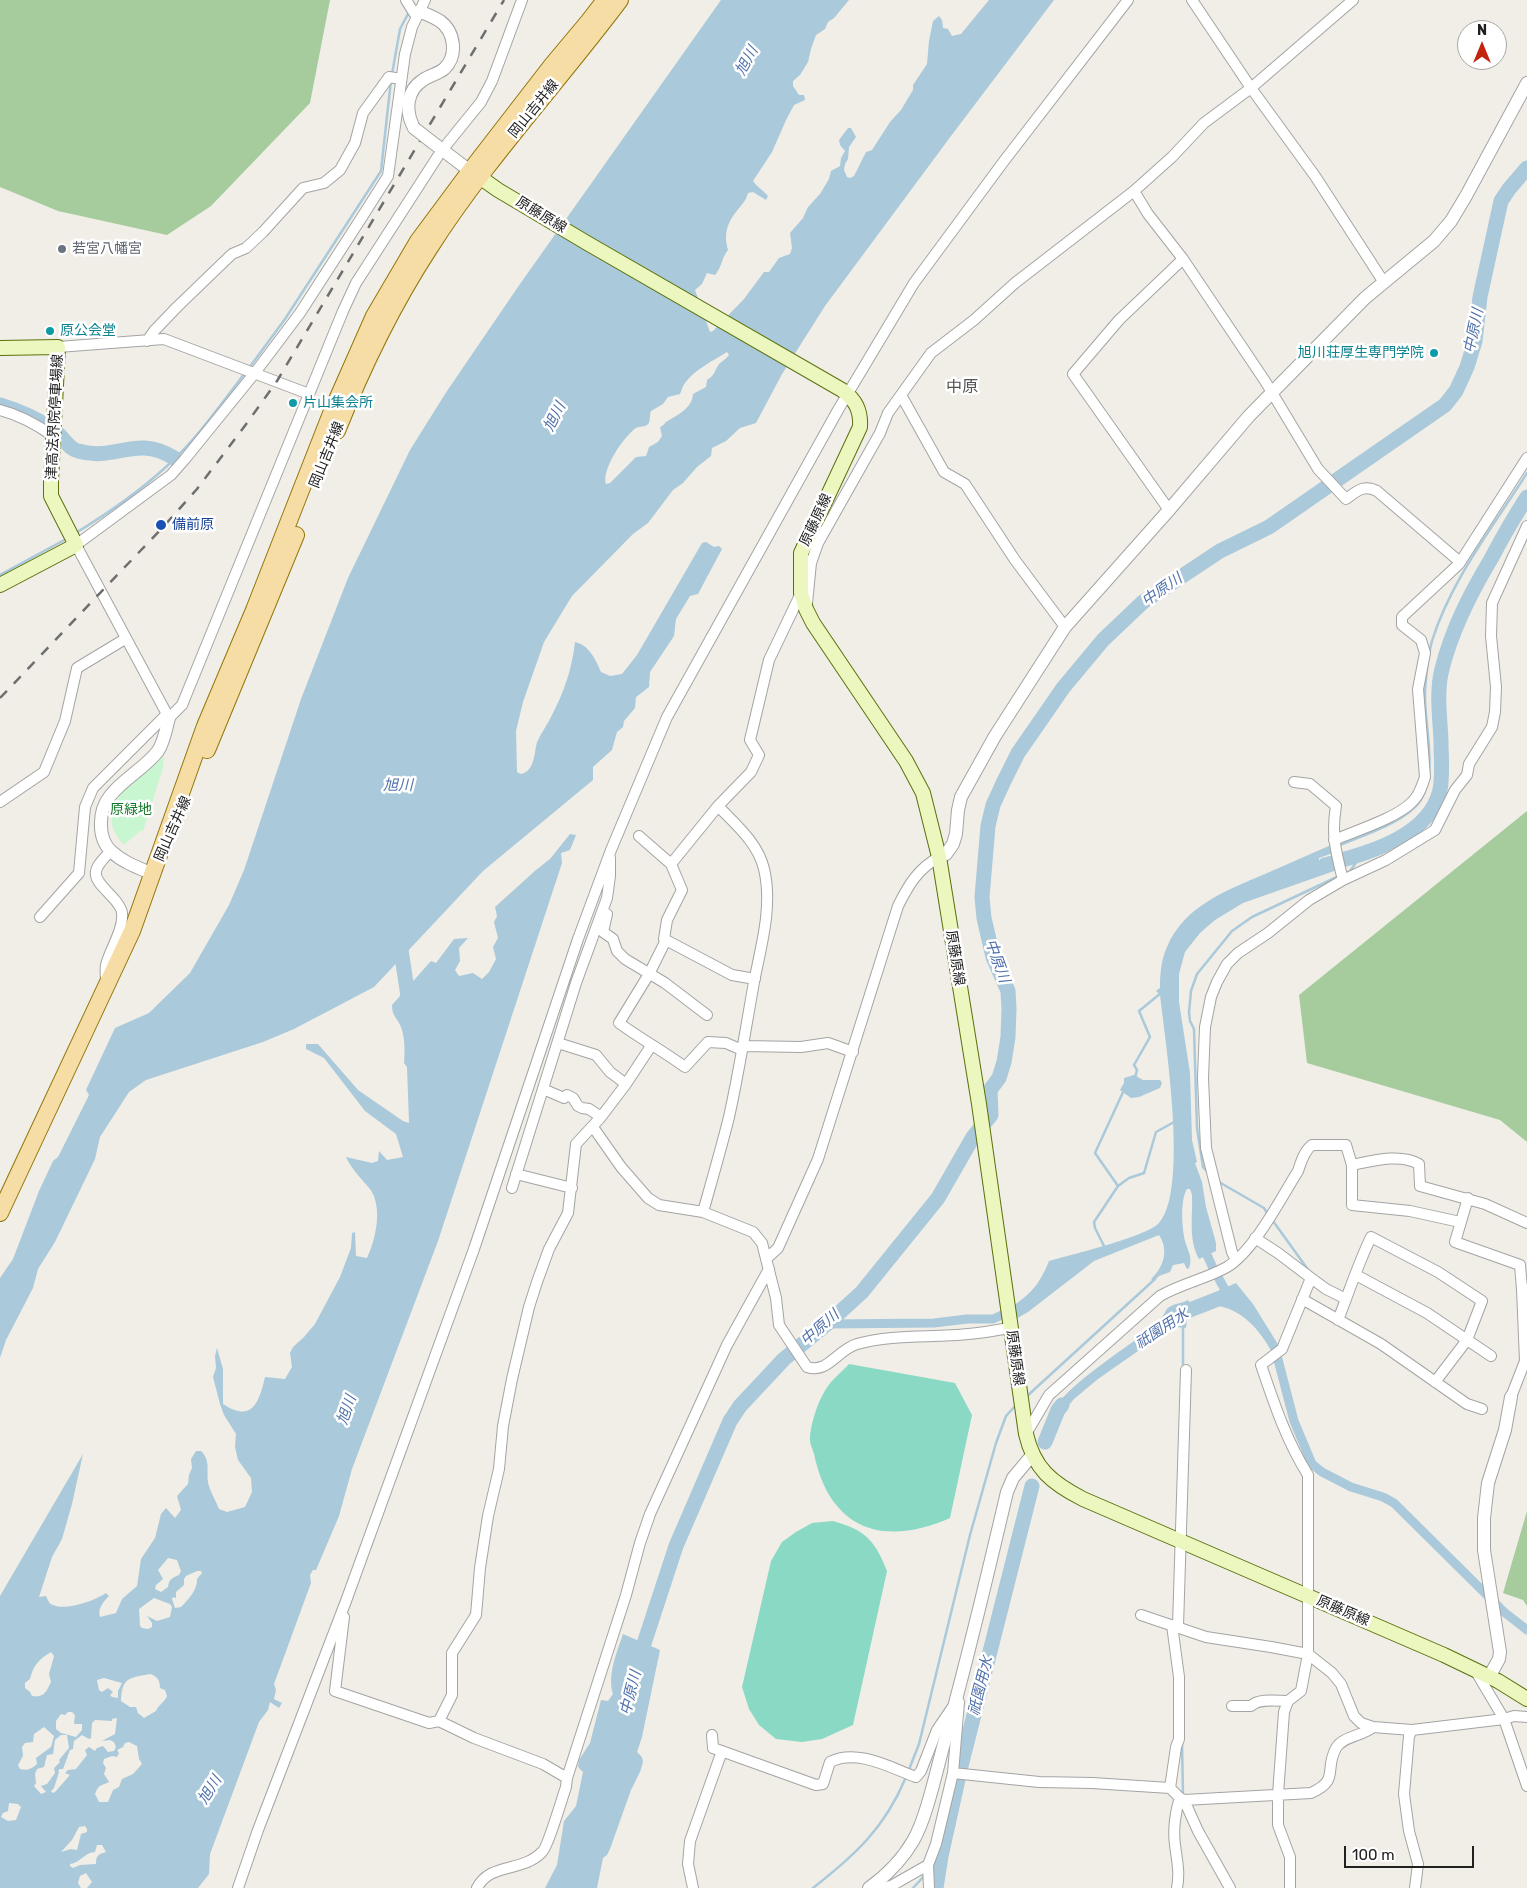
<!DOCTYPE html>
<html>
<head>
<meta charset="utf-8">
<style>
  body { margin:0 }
  #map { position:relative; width:1527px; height:1888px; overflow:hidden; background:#f0eee7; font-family:Rubik,sans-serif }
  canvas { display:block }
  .north { position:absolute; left:1457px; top:20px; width:50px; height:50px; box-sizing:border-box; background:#fff; border:1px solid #a6a6a6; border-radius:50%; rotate:0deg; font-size:14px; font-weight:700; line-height:20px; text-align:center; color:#202020 }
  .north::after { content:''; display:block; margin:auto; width:18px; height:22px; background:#c3240d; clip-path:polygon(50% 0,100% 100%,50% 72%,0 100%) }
  .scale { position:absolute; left:1344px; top:1846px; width:130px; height:22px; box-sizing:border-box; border:2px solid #202020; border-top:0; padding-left:6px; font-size:15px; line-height:18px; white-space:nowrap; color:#202020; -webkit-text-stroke:4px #fff; paint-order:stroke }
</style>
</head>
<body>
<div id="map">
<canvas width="1527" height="1888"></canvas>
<div class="north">N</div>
<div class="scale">100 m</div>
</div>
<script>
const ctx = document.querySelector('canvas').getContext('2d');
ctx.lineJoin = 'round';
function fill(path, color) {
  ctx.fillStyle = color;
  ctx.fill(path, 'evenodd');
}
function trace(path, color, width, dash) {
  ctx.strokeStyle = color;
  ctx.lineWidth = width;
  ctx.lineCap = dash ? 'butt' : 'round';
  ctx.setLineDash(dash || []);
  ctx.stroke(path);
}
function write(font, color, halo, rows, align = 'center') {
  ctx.font = font + ' Rubik,"Noto Sans JP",sans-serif';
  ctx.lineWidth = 5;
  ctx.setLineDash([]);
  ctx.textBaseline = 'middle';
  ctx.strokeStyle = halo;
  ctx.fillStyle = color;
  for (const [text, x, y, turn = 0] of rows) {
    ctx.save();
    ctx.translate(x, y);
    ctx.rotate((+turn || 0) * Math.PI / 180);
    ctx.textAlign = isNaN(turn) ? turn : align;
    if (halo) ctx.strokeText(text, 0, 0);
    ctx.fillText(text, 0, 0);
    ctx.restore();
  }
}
const forest = new Path2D(`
  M0 0H330L310 103 211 206 167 235 58 211 0 187Z
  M1527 811V1142L1500 1120 1307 1063 1299 995Z
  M1527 1511V1606L1523 1600 1503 1593Z`);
const park = new Path2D(`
  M164 756 163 768 143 831H140L124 845C89 807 137 779 164 756Z`);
const pitch = new Path2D(`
  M849 1364 955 1383 972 1415 950 1518C922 1531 882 1539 854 1521 830 1505 820 1481 814 1454 813 1450 810 1444 810 1440 810 1425 818 1401 826 1389 831 1380 842 1372 849 1364Z
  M833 1521C865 1530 875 1540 887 1571L853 1725 822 1739 802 1742 776 1739 759 1725 749 1709 742 1687 771 1561 782 1542 796 1532 812 1523Z`);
const water = new Path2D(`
  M721 0H849L834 18 828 22 825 29 816 35 811 49 808 62 800 75 793 81V86L799 95H804L805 100 794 105 787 118 772 152 753 181C757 187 763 190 768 196L766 200 753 192 748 193C746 200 744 202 740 207 728 221 723 232 728 250 721 259 722 267 715 275L707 273 702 284 695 290 710 332 713 331 744 299 764 272H769L779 258 790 254 792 248 790 233 803 218 808 207 820 194 829 179 831 171 840 166 841 158 845 151 840 145 839 140 848 128H851L856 137 849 147 848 159 845 164 844 170 847 177 850 178 854 176 866 152 872 150 890 122 901 110 913 90V85L927 64 929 41 933 21 939 16 942 20 943 28 948 29 952 36 961 34 989 0H1054L951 136 825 306 782 374 756 423 740 428 726 441 712 448 711 456 697 467 683 483 673 490 648 523 633 534 572 596 544 642 523 702 516 731 517 772 521 774C535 771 534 753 537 742 541 733 548 724 552 715 564 692 572 669 575 642 589 645 596 660 601 672L610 676 622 674 637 655 702 543 706 542 714 547 719 546 722 549 698 594 690 596 676 619 674 636 650 672 649 687 636 697 635 708 624 721 623 727 617 732 612 750 593 767V780L483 871 374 987 294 1029 263 1042 146 1080 129 1092 100 1137 95 1159 55 1242 38 1269 33 1288 6 1340 0 1358V1278L13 1259 39 1191 53 1161 58 1157 89 1095 86 1090 115 1028 149 1013 190 973 229 905 244 870 301 699 348 578 410 450 447 391 520 284ZM727 352 729 355C726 359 722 361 719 364 714 371 716 374 707 380L706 387 693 394C692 409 677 415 666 422 664 424 663 426 660 427L662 436 658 442 649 447 646 456 636 457 610 483 606 484C601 470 624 436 636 428 639 426 645 427 647 425 651 423 649 415 651 411L663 404 668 397 680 394C682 390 682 387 685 383 695 369 713 361 727 352Z
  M570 834 576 835 570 850 561 853 562 863 438 1241 352 1469 339 1516 316 1570H313L310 1575 311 1583 274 1684 276 1690 274 1699 282 1703 279 1708 270 1702 268 1710 259 1722 210 1854 209 1874 198 1888H87L92 1882 86 1873 80 1876 78 1883 81 1888H0V1596L83 1454 72 1504 62 1539 52 1557 39 1597 46 1596C48 1600 49 1604 53 1605 66 1611 94 1601 106 1593L109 1596C104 1601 97 1609 100 1617L116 1613 122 1599 137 1586 141 1559 155 1538 161 1514 166 1508 175 1518 181 1510 177 1496 188 1484 189 1475 192 1468 191 1459 196 1451H201C212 1461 205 1474 209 1486 211 1493 216 1501 219 1509L227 1512 245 1507 252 1492 251 1478 238 1460 235 1447 236 1434 224 1415 220 1404 213 1377 216 1368 215 1356 217 1348 223 1369V1404C252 1423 259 1403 265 1377L285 1379 292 1367 290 1353 293 1347 304 1337 315 1324 340 1277 351 1248 352 1233 355 1232 356 1256 367 1258C376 1239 383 1207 370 1189 361 1178 352 1170 346 1157L372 1163 378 1161 379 1151 387 1160 403 1157 396 1134 365 1111 324 1058 306 1049V1044H318L358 1090 403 1121 409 1123 407 1067 404 1063C405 1052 405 1038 401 1027 397 1017 392 1017 392 1005L431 961 436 963 454 939 468 938 459 948 460 961 455 970 459 976 473 973 482 979 489 972 496 959 493 947 498 938 494 922 497 916 495 907 536 870 550 859ZM168 1558 177 1560 181 1571 179 1575C172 1578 169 1579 168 1587L161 1592 155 1589 156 1585 163 1579 158 1570ZM197 1571H201L202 1573 197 1579C198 1589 188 1600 181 1607L175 1608 172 1599 173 1597 176 1598V1592L184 1585V1579L186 1576ZM154 1598 170 1604 172 1607 170 1617 157 1621 147 1616 152 1623V1627L148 1629 142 1628 140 1626 139 1609ZM51 1652 54 1656 49 1674 51 1682C46 1692 44 1698 32 1696L30 1692 25 1688V1683L30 1679C33 1666 39 1659 51 1652ZM150 1674C157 1676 160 1680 160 1688L165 1690 167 1696C164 1703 158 1705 156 1711L144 1718 138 1713 136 1707H130L121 1701C122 1677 129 1678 150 1674ZM104 1678 122 1683 118 1691V1698L112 1697 110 1695 113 1692 108 1688 102 1692 99 1690 97 1680ZM68 1712H72L75 1715 74 1724H82V1730L76 1737 61 1733 56 1729V1721L61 1714 65 1715ZM112 1719 117 1718 115 1734 102 1741 110 1740 114 1742 116 1747 114 1751 108 1752 103 1746 97 1748 95 1751 89 1747 85 1750 87 1755 76 1769 68 1770 65 1773 70 1775 55 1792 53 1793 51 1791 54 1788 59 1772 58 1771 60 1769H63L70 1750 73 1749 74 1741 82 1735 89 1739 91 1738 92 1723 95 1720 112 1721ZM44 1727 54 1736 51 1747 36 1758 37 1764C32 1769 26 1771 20 1769L18 1765 23 1756 22 1747 25 1743 33 1742 34 1734ZM61 1735H67L69 1748 59 1760 60 1762 54 1768 55 1773 47 1784 41 1786 46 1792 41 1794 34 1786 36 1783 35 1774 37 1769 44 1767 47 1755 53 1754 55 1740ZM129 1742 137 1746 139 1759 142 1764 133 1774 122 1779 119 1787 113 1790 108 1802H99L95 1794C99 1784 101 1786 109 1782L104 1774 106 1768 103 1763 104 1759 112 1756 117 1757 119 1753 117 1750 123 1747 125 1743ZM9 1803 18 1804 21 1807 16 1820 8 1821 1 1817 3 1813 8 1811ZM85 1826 87 1829V1832L81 1834 77 1850 71 1849 61 1852 72 1840 79 1827ZM97 1845H102L106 1852C99 1854 96 1855 96 1864L80 1865 73 1868 70 1866V1864C80 1863 85 1852 95 1852Z
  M1331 845 1333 853 1319 858V861L1323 862 1335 857 1337 870 1243 903 1215 920 1200 933 1185 952 1179 974V1002L1190 1073 1192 1140 1197 1162 1195 1163 1202 1182 1206 1207 1216 1243V1251L1199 1259C1188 1239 1193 1216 1192 1195L1190 1189H1187C1180 1200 1182 1228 1185 1241 1188 1252 1193 1257 1189 1268L1187 1269 1184 1263 1173 1265 1170 1272 1159 1276 1154 1281 1151 1279C1164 1267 1169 1250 1159 1235L1094 1261 1028 1312 1014 1320 1013 1306C1033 1292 1040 1283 1049 1261 1070 1255 1146 1237 1159 1223 1189 1190 1165 1040 1160 995L1156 991 1160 988C1160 975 1161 960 1167 947 1184 906 1227 890 1265 874 1287 864 1309 855 1331 845Z
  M1134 1075 1143 1080H1160L1162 1083 1160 1088 1139 1097 1131 1098 1120 1090 1124 1083V1078Z
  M1236 1283 1253 1304 1279 1346 1272 1352C1259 1329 1242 1309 1214 1305L1211 1294Z
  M1188 1300 1191 1304 1192 1311 1187 1318 1186 1328 1175 1327 1168 1330 1098 1379 1074 1399 1063 1412 1058 1426 1049 1421C1053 1393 1127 1348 1150 1329 1154 1326 1158 1322 1161 1318 1164 1316 1165 1311 1167 1309 1172 1303 1182 1304 1188 1300Z
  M623 1634 660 1650 642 1737 637 1752 642 1757 643 1762 640 1772 631 1790 610 1849 607 1855 603 1858 597 1888H545L557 1865 564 1821 576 1806 583 1772 578 1767 579 1760 590 1743 601 1700 608 1701 613 1694C607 1675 617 1652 623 1634Z`);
const stream = new Path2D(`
  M392 74 400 29 410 10
  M249 368 285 319 381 171 391 80
  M74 534C107 514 139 492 167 466 197 439 221 404 245 373
  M0 575 68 538
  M1338 846C1361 836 1406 822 1420 801 1438 776 1425 728 1425 697 1425 683 1428 655 1432 641 1451 580 1493 527 1527 473
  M1344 874 1350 871 1363 853
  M1135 1078 1137 1070 1134 1065 1150 1037 1139 1011 1161 993
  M1207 1171 1203 1167 1197 1128 1194 1029 1190 1021 1189 1012 1191 991 1197 974 1232 931 1252 917 1339 876
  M1219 1182 1264 1208 1267 1213
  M1118 1186 1129 1178 1144 1173 1156 1132 1176 1121
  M1273 1221 1309 1271
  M1105 1248 1095 1228 1094 1222 1118 1186 1095 1153 1124 1090
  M1183 1327V1369
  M1026 1397 1155 1279
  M1182 1743 1183 1795
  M908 1772 919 1744 970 1535 996 1443 1006 1416 1016 1405
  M932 1867 941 1856
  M813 1888C855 1855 885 1828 906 1777
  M913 1888 925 1875`);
const canal = new Path2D(`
  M1205 1244 1207 1255 1213 1268
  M1219 1279 1224 1288 1233 1296
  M827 1324 934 1323 967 1319H993L1013 1310
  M1275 1348 1294 1421 1312 1464 1322 1472 1351 1487 1383 1497 1394 1503 1504 1612 1527 1630`);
const river = new Path2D(`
  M0 405C20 411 38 419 55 431 63 437 69 449 78 451 116 462 135 434 174 458
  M1325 865C1366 853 1429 838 1440 790 1443 774 1441 757 1441 741 1440 717 1436 692 1442 669 1452 629 1470 594 1491 559 1502 538 1514 517 1527 497
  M399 937 410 1009
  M1175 1318 1182 1313 1231 1294
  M1045 1442 1058 1410 1062 1405
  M638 1662 676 1546 730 1421 740 1406 784 1359 827 1324 862 1292 938 1198 973 1137 991 1115 990 1090 999 1078 1004 1062 1008 1037 1009 1009 1008 991 993 957 984 918 982 897 988 826 993 805 1004 781 1018 753 1043 717 1063 688 1103 640 1143 602 1220 551 1269 527 1445 405 1456 391 1467 367 1475 341 1480 297 1501 201 1509 189 1527 168
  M936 1888 941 1856 961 1766 1032 1486`);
const minor = new Path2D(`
  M406 0 414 13 417 15
  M425 0 412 27 405 54 388 176 362 217 300 313 254 374 185 459 171 475 76 545 169 718 182 705 343 311 356 283 438 156
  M1192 0 1251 88 1315 176 1383 281
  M447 144 481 102 492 81 522 0
  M1134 191 1148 214 1183 259 1265 381 1318 469 1346 499C1357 491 1364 484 1377 491L1460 562
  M147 341 154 331 177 307 232 254 246 248 263 232 303 188 324 183 340 170 355 143 363 113 389 77 401 79
  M58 347 164 339 309 394
  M901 395 944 472 965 484 1015 560 1065 627
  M0 410C20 415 36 424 53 436
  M1169 510 1073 374 1119 320 1183 259
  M807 603 811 563 818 543 880 433 888 413 931 353 974 320 1015 283 1134 191 1172 157 1204 123 1251 88 1353 0
  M1294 782 1310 784 1336 806C1331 835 1336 852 1343 880
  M0 802 44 772 65 721 77 668 125 639
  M639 836 671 864 682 890 667 920 664 939 732 975 755 979
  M1334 840C1355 831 1397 818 1412 802 1419 796 1422 786 1425 777L1418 689 1425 653 1421 640 1402 625V617L1459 564 1527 458
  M671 864 718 806 751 772 759 755 750 740 769 660 801 593
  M607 914 603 932 613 939 617 951 625 959 665 983 707 1015
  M40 917 79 873 85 807 93 788 167 714
  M666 940 649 974 619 1023C641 1039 663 1051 685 1067L708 1042 726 1043 742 1050
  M106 980C106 975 105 969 106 965 110 949 124 929 122 913 122 909 118 904 115 900 95 878 86 875 111 851
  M558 1043 596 1055 610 1072 626 1084
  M743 1046 801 1047 828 1043 853 1052
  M543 1089 564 1098 567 1095 573 1098 578 1106 582 1108 589 1109 601 1117
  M593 1127 621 1167 648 1198 659 1205 703 1212 753 1232 762 1243 776 1298 779 1325 807 1367C828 1374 837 1350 857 1344 893 1334 931 1338 968 1334 982 1333 996 1330 1010 1328
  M1352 1165V1205L1410 1211 1460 1222
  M516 1174 572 1188
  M512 1188 576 983 607 898 610 876V858
  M1468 1198 1455 1242 1520 1265 1522 1289
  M703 1212C712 1180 721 1149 729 1117 739 1072 746 1027 754 982 761 946 773 906 764 869 758 843 736 825 718 806
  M1255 1238 1278 1253 1311 1278 1282 1349 1261 1365C1274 1403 1286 1440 1308 1475V1654L1301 1691 1288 1701 1284 1712 1278 1794V1825L1290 1857V1888
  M766 1259 778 1248 818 1159 898 906C909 884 918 869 939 857
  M1236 1260 1232 1252 1206 1148 1203 1078 1205 1027 1211 997 1217 982 1227 964 1238 953 1268 933 1309 900 1343 880 1386 860 1435 830 1455 790 1467 775 1469 764 1492 727 1495 712 1496 687 1491 636 1492 603 1527 526
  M1356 1275 1427 1313 1491 1356
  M1311 1278 1326 1289 1346 1299
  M1302 1299 1381 1344 1467 1404 1482 1409
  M1338 1320C1349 1292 1358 1264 1371 1237L1438 1272 1482 1301 1467 1340 1435 1382
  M1511 1397 1525 1361 1522 1289H1527
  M1026 1434 1049 1395 1160 1296C1181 1284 1208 1278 1227 1267 1254 1251 1281 1198 1298 1171 1301 1162 1304 1151 1312 1145H1346L1352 1165C1372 1161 1400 1153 1419 1164L1420 1186 1485 1204 1527 1223
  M1141 1615 1206 1637 1271 1647 1308 1654 1332 1673 1341 1684 1354 1716 1361 1723 1373 1727 1412 1730 1504 1719 1514 1716 1527 1717
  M344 1617 335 1691 429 1723 439 1721 474 1738 543 1764 567 1778
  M1178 1626 1186 1370
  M1475 1670 1504 1719 1527 1786
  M1232 1706H1251C1259 1698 1277 1701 1288 1701
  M439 1721 452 1695V1653L476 1615 480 1568 488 1516 499 1469 503 1426 512 1379 529 1307 537 1282 549 1249 568 1213 576 1144 601 1117 626 1084 651 1046
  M1412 1730 1409 1736 1404 1794 1409 1831 1418 1864 1415 1888
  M712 1735 713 1748 816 1785 823 1784 830 1762C857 1748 891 1768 916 1777L921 1771 937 1730 952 1708
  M953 1773 1039 1782 1092 1783 1170 1788 1180 1798 1184 1800 1311 1793C1340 1780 1324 1770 1336 1748 1343 1736 1363 1736 1373 1727
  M1170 1788 1176 1747 1179 1739V1677L1172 1625
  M1184 1800 1198 1831 1230 1888
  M238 1888 258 1830 346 1601 474 1249 578 939 611 850 667 717 838 410 914 283 1004 161 1128 0
  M477 1888C490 1862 522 1873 542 1852 548 1847 562 1798 566 1787L567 1778 626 1595 640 1543 650 1514 727 1345 769 1269
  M693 1888 688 1864 690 1841 722 1751
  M882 1888 891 1886 928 1865
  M929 1888 928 1865 936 1844 953 1773 959 1702
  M1177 1888C1180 1872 1177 1861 1175 1845 1173 1831 1175 1812 1180 1798`);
const tertiary = new Path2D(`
  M414 128C405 111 406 91 423 80 430 75 438 74 444 69 458 56 455 32 440 21 434 17 426 14 419 11
  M432 142 470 171
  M939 857 946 854 953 844 956 834 958 810 961 797 995 736 1065 627 1169 510 1249 416 1365 298 1434 241 1451 221 1466 196 1527 83
  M153 874C139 868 124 863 112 852 97 839 98 811 110 796 123 779 145 768 158 751 164 742 166 729 169 718
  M1489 1677 1499 1659 1500 1652 1484 1550V1518L1488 1483 1505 1430 1511 1397
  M869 1888C887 1875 902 1860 913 1841 926 1819 936 1773 943 1747 967 1663 987 1577 1007 1492L1013 1478 1033 1454`);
const secondary = new Path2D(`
  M471 171 498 190 587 243 842 390C856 400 861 411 860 427L801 553V593L806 609 813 623 906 761 923 793 939 857 979 1104 1026 1434C1034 1469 1052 1483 1083 1499L1444 1655 1498 1681 1527 1699
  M0 348 58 347 51 481V496L76 545 0 585`);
const primary = new Path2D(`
  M337 431C362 368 392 306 429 249 485 161 557 84 620 0
  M207 750 296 535
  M0 1213 132 931 205 726 254 610 332 411 374 316 418 241 470 171 552 65 588 22 605 0`);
const rail = new Path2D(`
  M0 698 164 526 197 489 247 423 277 381 504 0`);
const tertiaryBridge = new Path2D(`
  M414 128 432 142`);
const markers = [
  [62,249,5,"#6b7280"],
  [50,331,5,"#0f9aa8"],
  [1434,353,5,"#0f9aa8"],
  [293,403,5,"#0f9aa8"],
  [161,525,6,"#1a4fb4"]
];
const streetNames = [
  ["岡山吉井線",534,109,-51],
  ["原藤原線",541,215,31],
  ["津高法界院停車場線",55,417,-87],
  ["岡山吉井線",327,455,-68],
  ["原藤原線",816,520,-65],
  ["岡山吉井線",173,829,-66],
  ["原藤原線",955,958,81],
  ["原藤原線",1015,1358,82],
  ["原藤原線",1343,1611,23]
];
const worshipNames = [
  ["若宮八幡宮",72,249]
];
const cultureNames = [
  ["原公会堂",60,331],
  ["旭川荘厚生専門学院",1424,353,"right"],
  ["片山集会所",303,403]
];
const transitNames = [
  ["備前原",172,525]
];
const parkNames = [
  ["原緑地",131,810]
];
const waterNames = [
  ["旭川",747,61,-61],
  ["中原川",1474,331,-78],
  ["旭川",555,417,-63],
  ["中原川",1162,590,-35],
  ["旭川",398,786],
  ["中原川",997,961,70],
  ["中原川",820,1328,-41],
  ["祇園用水",1162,1329,-33],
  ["旭川",347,1410,-71],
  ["祇園用水",981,1686,-76],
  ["中原川",631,1693,-76],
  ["旭川",210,1790,-58]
];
const quarterNames = [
  ["中原",962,387]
];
fill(forest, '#a6cc9e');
fill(park, '#c7f6d1');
fill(pitch, '#8ad9c5');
fill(water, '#aac9da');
trace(stream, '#aac9da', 2.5);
trace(canal, '#aac9da', 9);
trace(river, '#aac9da', 15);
trace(minor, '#a4a4a4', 12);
trace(tertiary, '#a4a4a4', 14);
trace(secondary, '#5a710c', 16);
trace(primary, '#92760a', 18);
trace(minor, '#fff', 10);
trace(tertiary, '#fff', 12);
trace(secondary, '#ecf6bf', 14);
trace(primary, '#f6dda5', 16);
trace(rail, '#6e6e6e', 2.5, [10, 10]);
trace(tertiaryBridge, '#a4a4a4', 14, []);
trace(tertiaryBridge, '#fff', 12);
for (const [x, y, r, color] of markers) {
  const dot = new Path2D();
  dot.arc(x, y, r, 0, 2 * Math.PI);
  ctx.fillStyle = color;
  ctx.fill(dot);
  trace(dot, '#fff', 2);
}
write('14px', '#202020', '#fff', streetNames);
write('14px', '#5b616d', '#fff', worshipNames, 'left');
write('14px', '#0d838f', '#fff', cultureNames, 'left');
write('14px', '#164399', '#fff', transitNames, 'left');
write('14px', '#137928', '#fff', parkNames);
write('italic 15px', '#5172aa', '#fff', waterNames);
write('16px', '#535353', '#fff', quarterNames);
</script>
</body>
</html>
